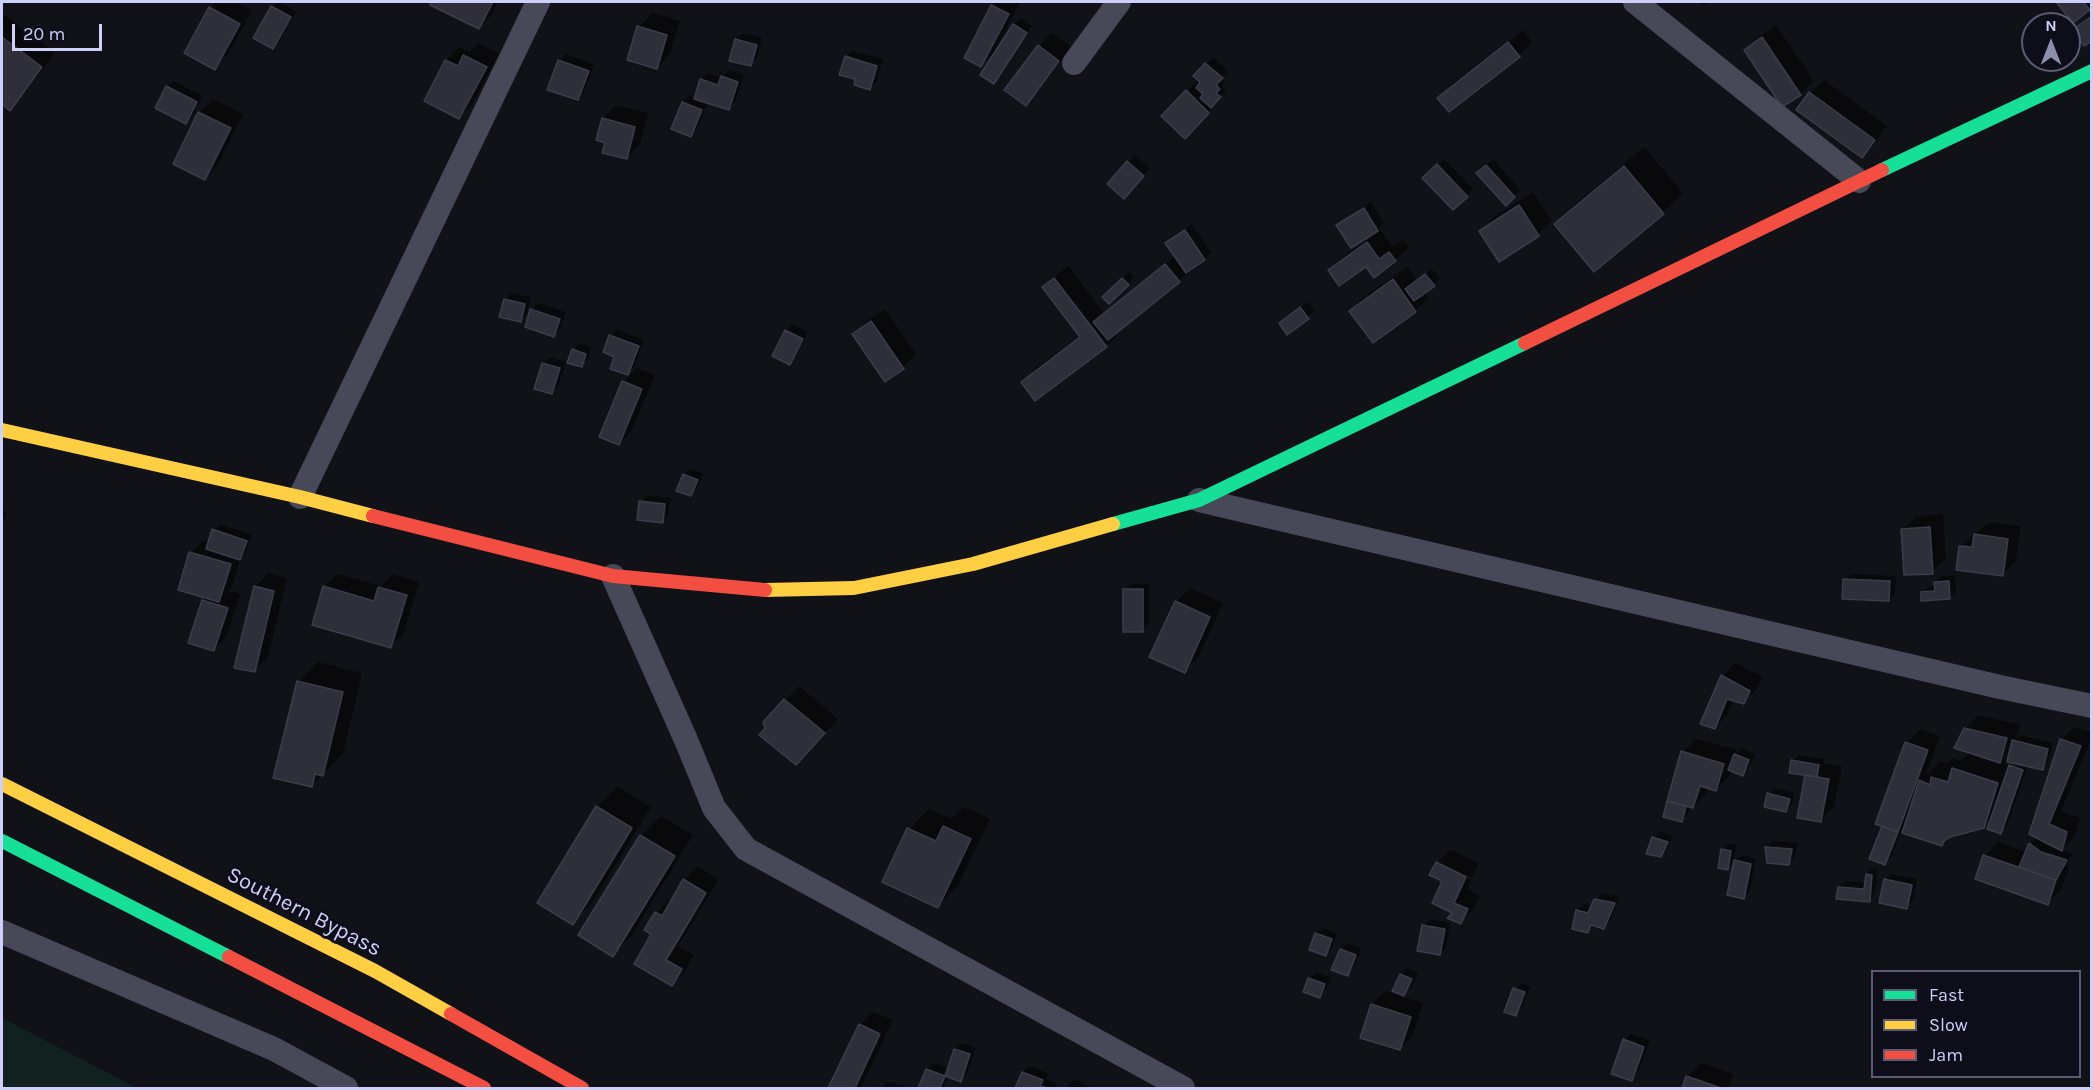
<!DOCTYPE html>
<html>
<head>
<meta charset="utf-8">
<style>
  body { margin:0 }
  #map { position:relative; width:2093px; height:1090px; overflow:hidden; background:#111118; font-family:Karla,sans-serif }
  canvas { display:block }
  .frame { position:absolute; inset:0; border:3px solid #ced0f9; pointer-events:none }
  .legend { position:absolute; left:1871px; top:970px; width:210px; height:108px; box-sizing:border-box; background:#0e0e1b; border:2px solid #5b5c74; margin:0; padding:8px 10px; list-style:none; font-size:18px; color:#ced0f9 }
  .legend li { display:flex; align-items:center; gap:12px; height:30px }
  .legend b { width:30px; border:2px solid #5b5c74 }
  .north { position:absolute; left:2021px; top:12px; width:60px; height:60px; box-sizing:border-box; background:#0e0e1b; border:2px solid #5b5c74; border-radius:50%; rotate:0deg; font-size:16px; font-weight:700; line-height:24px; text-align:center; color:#ced0f9 }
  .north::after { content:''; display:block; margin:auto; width:21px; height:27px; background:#8c8daa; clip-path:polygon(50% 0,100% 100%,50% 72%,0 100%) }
  .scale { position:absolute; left:12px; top:24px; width:90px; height:27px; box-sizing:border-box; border:3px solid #ced0f9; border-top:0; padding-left:8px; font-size:18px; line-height:21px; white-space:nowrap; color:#ced0f9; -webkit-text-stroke:4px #0e0e1b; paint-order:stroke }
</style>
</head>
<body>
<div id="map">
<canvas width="2093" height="1090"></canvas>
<div class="frame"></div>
<ul class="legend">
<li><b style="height:8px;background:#16e098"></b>Fast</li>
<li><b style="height:8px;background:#ffcf43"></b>Slow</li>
<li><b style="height:8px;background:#f24e42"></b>Jam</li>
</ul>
<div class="north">N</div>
<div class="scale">20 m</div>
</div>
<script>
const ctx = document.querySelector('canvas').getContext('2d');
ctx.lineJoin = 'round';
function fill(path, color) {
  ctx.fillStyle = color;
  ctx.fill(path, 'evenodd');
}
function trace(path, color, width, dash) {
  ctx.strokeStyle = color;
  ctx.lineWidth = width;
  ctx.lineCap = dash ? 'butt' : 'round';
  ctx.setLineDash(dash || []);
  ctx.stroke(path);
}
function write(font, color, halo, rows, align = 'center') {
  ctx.font = font + ' Karla,sans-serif';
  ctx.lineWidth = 6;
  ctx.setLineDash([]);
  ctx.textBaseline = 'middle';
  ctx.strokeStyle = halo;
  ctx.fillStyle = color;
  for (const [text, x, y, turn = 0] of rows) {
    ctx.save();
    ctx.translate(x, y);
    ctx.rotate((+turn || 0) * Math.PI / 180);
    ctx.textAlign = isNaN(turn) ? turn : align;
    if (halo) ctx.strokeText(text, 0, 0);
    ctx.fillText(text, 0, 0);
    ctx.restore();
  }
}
const green = new Path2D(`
  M2 1018 137 1088H2Z`);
const shadow = new Path2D(`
  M216 2H237L252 10 228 54 215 68 210 8Z
  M278 2 296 11 279 41 273 47 272 7Z
  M433 2H498L493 14 479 27 432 5Z
  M996 2H1020L995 51 981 65 992 6Z
  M1699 2H1708L1704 6Z
  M2058 2H2092V6L2073 21Z
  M652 13 680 21 670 54 657 68 629 59 639 27Z
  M4 15 55 53 23 95 10 109 2 103V18Z
  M1021 18 1032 26 1001 76 994 82 982 75 1014 25Z
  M1776 25 1814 81 1800 94 1746 50 1759 37Z
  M1523 30 1532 42 1519 56 1449 110 1439 98 1452 84Z
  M743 33 762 38 757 58 750 65 737 40Z
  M1052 33 1072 47 1039 90 1026 104 1039 46Z
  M478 43 499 54 472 104 459 117 446 61 459 47 469 52Z
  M852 51 883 59 876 82 870 88 857 78 846 57Z
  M566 54 594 64 584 92 577 98 549 89 560 61Z
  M1213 57 1228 71 1221 78 1225 81 1221 85 1226 90 1220 97 1221 99 1198 124 1163 116 1199 79 1195 76Z
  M729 70 744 75 735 102 729 108 708 102 697 129 691 135 683 103 689 96 695 98 702 80 708 73 722 78Z
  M1824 80 1887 126 1875 143 1862 156 1810 93Z
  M173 81 202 96 192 116 185 122 167 87Z
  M213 99 243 114 219 164 205 178 175 163 200 113Z
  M616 105 648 113 640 144 626 157 607 142 603 118Z
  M1644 147 1683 193 1663 213 1556 224 1576 204Z
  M1135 155 1150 168 1130 190 1109 184Z
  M1444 159 1473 189 1453 208 1424 178Z
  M1493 159 1520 190 1506 203 1485 166Z
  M1533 192 1552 221 1538 234 1499 260 1481 231 1494 217Z
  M1371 202 1384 223 1379 228 1393 247 1403 240 1409 247 1395 260 1374 275 1366 265 1330 270 1343 257 1377 233 1375 231 1338 225 1345 219Z
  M1192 224 1211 253 1179 281 1117 330 1119 333 1106 346 1036 399 1023 382 1036 368 1081 335 1044 287 1068 265 1104 313 1176 255 1167 243Z
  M1407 267 1417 281 1432 269 1440 279 1425 292 1429 298 1415 311 1373 341 1351 311 1364 297Z
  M1129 272 1134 277 1109 302 1104 297Z
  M511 293 531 297 527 314 521 320 505 299Z
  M1307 302 1315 311 1288 332 1281 323Z
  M538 303 566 312 560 328 554 335 532 310Z
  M885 309 916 354 903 367 886 379 854 334 867 321Z
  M792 324 808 332 796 356 790 363 774 355 786 330Z
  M617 329 644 340 634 367 627 373 616 356 605 351 611 335Z
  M580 343 591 347 588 359 581 365 573 350Z
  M550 357 566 362 558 386 552 393 536 388 544 363Z
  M637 368 655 375 632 430 619 444 624 382Z
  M690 469 703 474 697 488 691 495 684 475Z
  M647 495 671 498 668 515 662 522 641 502Z
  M2 510 7 512 2 526Z
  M1943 514 1946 559 1932 572 1903 530 1916 516Z
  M1989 522 2021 526 2016 561 2002 575 1960 547Z
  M220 524 252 535 246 552 241 557 232 587 229 591 240 594 227 636 214 649 204 601 207 597 191 553 204 540 210 541 214 530Z
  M268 573 287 578 268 657 254 671 255 587Z
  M337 574 381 586 393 574 419 582 404 633 391 646 324 587Z
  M1851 574 1896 576 1895 593 1889 600 1845 580Z
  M1955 575 1956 591 1949 598 1922 593 1929 587 1936 586V582L1942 576Z
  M1131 584H1149V624L1142 630 1125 590Z
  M1190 588 1223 603 1198 658 1184 671 1176 602Z
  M318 662 362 673 343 754 312 785 298 682Z
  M1735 663 1763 677 1757 689 1744 702 1734 699 1728 714 1715 728 1722 676Z
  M799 686 838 719 809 750 766 728 764 723Z
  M1978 715 2020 725 2016 739 2020 735 2053 743 2048 762 2042 768 2028 765 2007 826 2000 832 1992 817 1983 826 1951 835 1942 844 1906 819 1891 857 1884 863 1883 825 1907 743 1920 729 1940 736 1926 775 1941 761 1947 764 1952 758 1961 761 1970 752 1965 729ZM2011 749 2009 760 2002 758Z
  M2074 727 2092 732V738L2061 811 2080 818 2075 836 2061 850 2072 854 2066 866 2069 867 2061 890 2047 903 1985 856 1998 842 2027 852 2030 844 2036 838 2047 846 2060 850 2031 833 2061 740Z
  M1696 739 1737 750 1735 755 1742 748 1755 754 1749 768 1742 775 1731 770 1729 776 1716 789 1708 787 1706 793 1693 807 1690 806 1688 814 1682 820 1683 752Z
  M1799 755 1825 759 1824 763 1842 766 1834 807 1821 820 1806 774 1793 761Z
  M617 787 651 807 592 903 572 923 539 903 597 807Z
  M1775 788 1795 793 1792 804 1786 811 1769 794Z
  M964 807 990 819 958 886 938 906 909 829 929 809 951 819Z
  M661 816 693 835 632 935 613 955 580 935 641 836Z
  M1660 832 1673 835 1667 849 1660 856 1654 838Z
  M1773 841 1798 843 1795 857 1789 864 1767 847Z
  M1729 844 1736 845 1734 862 1727 868 1722 850Z
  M1450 850 1479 863 1472 878 1453 869V872L1471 880 1467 889 1480 896 1474 909 1460 922 1455 912 1437 863Z
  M1742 855 1756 858 1750 891 1743 897 1735 861Z
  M698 867 719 879 678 946 694 955 685 971 672 984 654 934 646 929 656 913 670 899 672 901 684 880Z
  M1873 868 1878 869 1875 894 1869 901 1839 887 1846 881 1866 883 1867 874Z
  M1892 874 1917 879 1913 901 1906 907 1886 880Z
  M1602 893 1620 897 1610 921 1603 927 1595 924 1588 931 1574 928 1578 910 1584 904 1593 906 1596 900Z
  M1430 919 1450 923 1446 947 1440 954 1424 926Z
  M1323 928 1337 933 1332 948 1326 954 1316 934Z
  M1348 943 1361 949 1354 968 1348 974 1341 949Z
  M1407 968 1418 973 1410 988 1404 994 1401 974Z
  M1316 972 1331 977 1326 990 1320 996 1305 991 1310 978Z
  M1521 983 1530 986 1522 1008 1516 1014 1515 989Z
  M1385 991 1423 1003 1413 1035 1400 1048 1372 1005Z
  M873 1012 893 1020 861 1088H830L860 1025Z
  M1631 1034 1650 1040 1638 1072 1632 1079 1624 1040Z
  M962 1043 976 1048 967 1073 961 1080 948 1076 943 1088H920L927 1069 933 1063 949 1069 956 1049Z
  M1701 1063 1733 1074 1728 1088H1683L1687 1077Z
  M1029 1066 1048 1073 1046 1079 1057 1083 1056 1088H1017L1023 1072Z
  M1074 1079 1092 1088H1066Z
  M888 1082 904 1085 903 1088H882Z`);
const building = new Path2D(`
  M431 2H493L479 29 430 5Z
  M2056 2H2084L2090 10 2073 23Z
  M991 5 1009 14 981 67 964 58Z
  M271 6 291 17 273 49 253 38Z
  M209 7 240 24 215 70 184 53Z
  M2092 16V41L2084 46 2072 30Z
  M1013 24 1027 33 994 84 980 75Z
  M637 26 667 35 657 69 627 60Z
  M2 37 42 67 10 111 2 104Z
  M1762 37 1801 95 1782 107 1744 50Z
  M735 39 757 45 751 66 729 61Z
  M1508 42 1520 57 1449 112 1437 98Z
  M1038 45 1059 61 1026 106 1004 90Z
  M463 55 487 67 459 119 424 101 445 60 458 66Z
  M845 56 877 66 870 90 854 85 855 79 839 75Z
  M558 60 589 71 578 100 547 90Z
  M1205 63 1223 78 1216 85 1220 89 1216 93 1221 97 1211 108 1200 98 1203 94 1196 88 1200 82 1193 76Z
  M721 76 738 82 729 110 694 99 700 79 718 85Z
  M166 86 197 102 186 124 155 108Z
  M1186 90 1209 113 1185 139 1161 116Z
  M1809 92 1875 140 1862 158 1796 110Z
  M682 102 702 110 691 137 671 129Z
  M198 112 231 128 205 180 173 164Z
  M602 118 635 127 627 159 602 153 605 143 596 140Z
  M1127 161 1144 176 1124 199 1107 184Z
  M1437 164 1468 197 1453 210 1422 178Z
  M1486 165 1515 197 1506 206 1476 173Z
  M1624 166 1664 214 1594 272 1554 224Z
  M1519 205 1539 236 1499 262 1479 231Z
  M1364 208 1378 231 1351 248 1336 225Z
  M1185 230 1205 260 1186 273 1165 243Z
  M1367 242 1379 259 1389 252 1396 261 1374 278 1366 267 1339 286 1328 270Z
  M1165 264 1180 282 1108 340 1093 322Z
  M1425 274 1435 286 1414 301 1405 289Z
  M1054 278 1107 347 1035 401 1021 382 1080 337 1042 287Z
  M1122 278 1129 285 1109 304 1102 297Z
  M1393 279 1416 312 1373 343 1349 311Z
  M504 299 525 304 521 322 499 317Z
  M1300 307 1309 319 1287 335 1279 323Z
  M530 309 560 319 554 337 525 327Z
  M871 321 904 369 885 382 852 334Z
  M785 330 803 339 790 365 772 356Z
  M609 335 639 346 628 375 610 369 614 357 603 352Z
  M572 349 586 354 582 367 567 363Z
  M542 363 560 368 552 394 534 389Z
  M622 381 642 389 619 445 599 437Z
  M683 474 698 480 691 496 676 491Z
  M639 501 665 504 663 523 637 520Z
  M1930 527 1933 574 1904 575 1901 529Z
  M212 529 247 541 240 560 206 549Z
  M1974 534 2008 539 2003 576 1956 570 1959 546 1972 547Z
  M189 552 231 564 219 602 178 590Z
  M1843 579 1890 581 1889 601 1842 599Z
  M1949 581 1950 599 1921 601V592L1935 591 1934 582Z
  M254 586 274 591 255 672 234 668Z
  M323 586 374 601 378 587 407 595 391 648 312 625Z
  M1123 589H1143V632H1123Z
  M202 600 228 608 214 651 188 643Z
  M1175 601 1210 617 1185 673 1149 657Z
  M1721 675 1750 691 1744 704 1727 699 1715 729 1700 724Z
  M297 681 343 692 323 776 315 774 312 787 273 778Z
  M784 699 825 733 796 765 759 735 765 728 763 722Z
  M1964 728 2007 738 2000 763 1954 748Z
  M2060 739 2081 746 2049 824 2067 832 2062 851 2029 834Z
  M2012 740 2048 749 2043 770 2007 762Z
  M1905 742 1928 750 1898 832 1875 824Z
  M1681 751 1724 764 1716 791 1700 786 1693 808 1667 801Z
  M1734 754 1749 760 1743 776 1728 770Z
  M1791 760 1819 765 1817 777 1789 773Z
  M2009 765 2023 770 2001 834 1987 829Z
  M1952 768 1998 783 1984 828 1950 837 1944 841 1942 846 1902 833 1919 780 1930 785 1931 777 1948 782Z
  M1805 775 1829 779 1821 822 1797 818Z
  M1767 793 1790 799 1786 812 1764 807Z
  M1667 801 1686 806 1682 822 1663 817Z
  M596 806 632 828 573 925 537 903Z
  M943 826 971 839 938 908 882 882 907 828 936 841Z
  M1882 826 1898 832 1885 865 1869 859Z
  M640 835 675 856 613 957 578 935Z
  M1652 837 1668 842 1661 857 1646 854Z
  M2029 843 2041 852 2067 860 2056 880 2019 867Z
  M1765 847 1792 849 1789 865 1767 863Z
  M1721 849 1731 851 1728 870 1718 868Z
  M1983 855 2056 880 2048 905 1975 879Z
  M1734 860 1751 864 1744 899 1727 895Z
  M1436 862 1466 877 1454 903 1468 909 1461 924 1447 918 1452 913 1432 903 1442 881 1429 875Z
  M1866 874 1872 875 1870 902 1836 899 1838 887 1864 889Z
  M683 879 706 893 666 960 682 969 672 986 634 964 651 934 644 930 655 912 662 916Z
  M1884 879 1912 885 1907 909 1879 903Z
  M1594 899 1615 903 1604 929 1591 925 1588 933 1572 929 1576 910 1588 913Z
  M1422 925 1445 929 1440 955 1417 951Z
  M1315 933 1332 939 1326 956 1309 950Z
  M1340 949 1356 955 1348 976 1331 970Z
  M1400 974 1412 979 1404 996 1392 991Z
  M1308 978 1325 984 1320 998 1303 992Z
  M1513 988 1525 992 1516 1016 1504 1012Z
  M1371 1004 1411 1017 1400 1050 1360 1038Z
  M859 1024 880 1034 855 1088H828Z
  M1623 1039 1644 1047 1632 1081 1611 1074Z
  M954 1049 970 1054 961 1082 945 1076Z
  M926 1069 945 1076 940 1088H918Z
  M1022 1072 1043 1080 1040 1086 1048 1088H1015Z
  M1686 1076 1721 1088H1682Z`);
const street = new Path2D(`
  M1635 2 1859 181
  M1074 63 1119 2
  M300 497 538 2
  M1199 500 2000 687 2092 706
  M613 576 686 740 714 808 746 849 1183 1088
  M2 932 274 1049 346 1088`);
const fast = new Path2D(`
  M1882 170 2092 71
  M1113 524 1199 500 1525 343
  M2 841 229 957`);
const slow = new Path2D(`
  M2 430 300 497 373 516
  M765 590 854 588 973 564 1113 524
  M2 784 375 971 451 1014`);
const jam = new Path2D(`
  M1525 343 1882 170
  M373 516 613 576 765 590
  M229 957 484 1088
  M451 1014 582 1088`);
const streetNames = [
  ["Southern Bypass",304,912,27]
];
fill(green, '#112120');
fill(shadow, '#0007');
fill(building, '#2f2f3a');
trace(building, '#3c3c4b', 1.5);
trace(street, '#474858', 24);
trace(fast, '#16e098', 14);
trace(slow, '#ffcf43', 14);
trace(jam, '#f24e42', 14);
write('22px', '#ced0f9', '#0e0e1b', streetNames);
</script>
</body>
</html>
